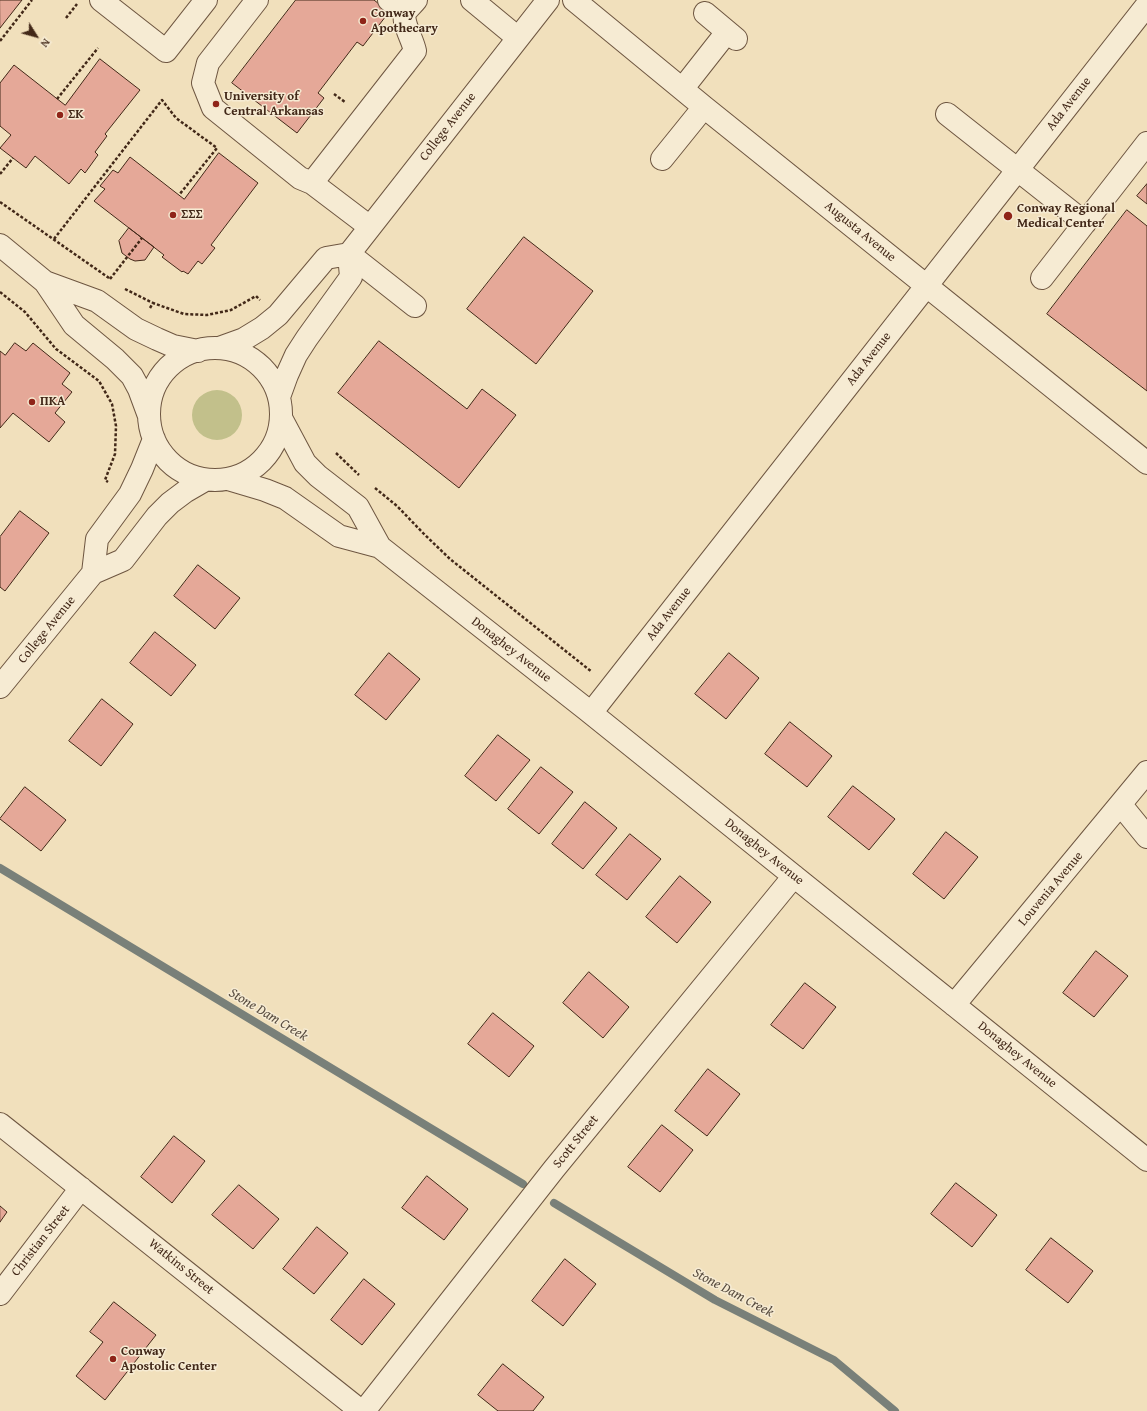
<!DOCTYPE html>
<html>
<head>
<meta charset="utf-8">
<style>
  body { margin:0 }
  #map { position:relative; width:1147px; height:1411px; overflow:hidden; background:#f1e0bc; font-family:"Gentium Book Plus",serif }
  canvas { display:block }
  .north { position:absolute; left:16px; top:16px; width:40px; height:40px; -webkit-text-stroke:3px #f6ebd3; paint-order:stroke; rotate:127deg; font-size:11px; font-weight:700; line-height:16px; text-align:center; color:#422818 }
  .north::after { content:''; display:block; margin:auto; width:14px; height:18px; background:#422818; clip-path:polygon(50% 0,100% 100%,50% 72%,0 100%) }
</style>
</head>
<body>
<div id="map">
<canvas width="1147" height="1411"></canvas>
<div class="north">N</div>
</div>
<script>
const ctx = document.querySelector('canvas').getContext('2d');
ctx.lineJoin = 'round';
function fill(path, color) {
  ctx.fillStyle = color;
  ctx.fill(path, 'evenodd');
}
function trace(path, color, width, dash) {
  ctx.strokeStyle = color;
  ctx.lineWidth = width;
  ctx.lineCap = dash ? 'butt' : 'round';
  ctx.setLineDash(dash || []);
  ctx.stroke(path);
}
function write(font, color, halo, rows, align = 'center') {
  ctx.font = font + ' "Gentium Book Plus",serif';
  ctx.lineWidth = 3;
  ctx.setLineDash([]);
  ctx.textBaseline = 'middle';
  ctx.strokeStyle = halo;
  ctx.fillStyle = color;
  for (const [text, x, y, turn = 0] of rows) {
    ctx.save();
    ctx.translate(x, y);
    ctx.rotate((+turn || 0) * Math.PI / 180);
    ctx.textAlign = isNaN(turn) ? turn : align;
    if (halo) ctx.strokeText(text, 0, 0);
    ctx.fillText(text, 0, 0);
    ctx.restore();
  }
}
const green = new Path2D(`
  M192 415a25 25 0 1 1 50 0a25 25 0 1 1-50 0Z`);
const stream = new Path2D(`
  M0 868 523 1184
  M554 1203 715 1300 834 1360 895 1411`);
const building = new Path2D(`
  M0 0H22L0 28Z
  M296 0H374L389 12 363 46 357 42 318 93 324 98 297 133 232 83Z
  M100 59 140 90 105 134 107 136 95 152 98 155 85 173 81 169 69 184 35 156 26 168 0 148 11 135 0 126V83L14 65 65 105Z
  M219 153 258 183 211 245 215 248 202 264 198 261 188 274 183 271 182 272 162 257 164 255 94 201 105 189 100 186 113 170 118 173 130 157 184 199Z
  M1147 184V204L1137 196Z
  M1127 210 1147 226V391L1047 314Z
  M129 228 154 247 145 260 135 261 130 259 122 253 119 241Z
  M524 237 593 291 536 364 467 309Z
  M379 341 467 409 482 389 516 415 459 488 338 393Z
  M15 343 26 351 33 343 70 373 62 384 72 392 55 413 65 422 49 442 13 413 0 428V351L5 355Z
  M20 511 49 533 5 591 0 587V537Z
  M198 565 240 598 215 629 174 596Z
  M155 632 196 665 171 696 130 663Z
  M389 653 420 679 386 720 355 695Z
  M729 653 759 678 726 719 695 694Z
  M102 699 133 724 101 766 69 741Z
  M790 722 832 756 807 787 765 754Z
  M498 735 530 760 496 801 465 776Z
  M541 767 573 792 539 834 508 809Z
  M853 786 895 819 869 850 828 817Z
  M25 787 66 820 41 851 0 819Z
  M585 802 617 828 583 869 552 844Z
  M946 832 978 857 944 899 913 874Z
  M630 834 661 859 627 900 596 875Z
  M680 876 711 902 677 943 646 917Z
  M1096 951 1128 976 1094 1017 1063 993Z
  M589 972 629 1007 603 1038 563 1003Z
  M805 983 836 1007 803 1049 771 1025Z
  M493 1013 534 1046 509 1077 468 1044Z
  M708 1069 740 1094 707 1136 675 1111Z
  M662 1125 693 1150 660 1192 628 1167Z
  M174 1136 205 1161 172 1203 141 1177Z
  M427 1176 468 1209 444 1240 402 1208Z
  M956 1183 997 1215 972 1247 931 1214Z
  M239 1185 279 1219 253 1249 212 1215Z
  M0 1206 7 1212 0 1222Z
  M317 1227 348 1253 314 1294 283 1269Z
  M1051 1238 1093 1271 1068 1303 1026 1270Z
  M565 1259 596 1284 563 1326 532 1301Z
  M364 1279 395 1304 362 1345 331 1320Z
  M114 1302 156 1335 105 1400 76 1376 103 1342 90 1332Z
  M503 1364 544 1397 533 1411H498L478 1395Z`);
const path = new Path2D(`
  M66 18 77 4
  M0 41 32 0
  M334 94 345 102
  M57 99 98 48
  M0 174 13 158
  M0 202 109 278
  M54 239 162 100 176 118 217 148 179 195
  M110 279 142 238
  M125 289 153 303
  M0 292 25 312 56 349 99 381 112 404 116 426 115 454 105 480 108 482
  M150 308 153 303 184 314 207 315 231 310 256 296 260 300
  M336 453 359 475
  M375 488 397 506 424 534 450 559 592 672`);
const minor = new Path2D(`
  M101 0 166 51 206 0
  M257 0 208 63 203 83 213 108 300 178 312 183
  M389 0 405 13
  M472 0 518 38
  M574 0 704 107 1147 463
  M705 13 736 39
  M683 88 727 32
  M947 114 1085 223
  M662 159 704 107
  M370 227 312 183 415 51C413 40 402 23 405 13 407 9 413 4 416 0
  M0 245 45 282 74 325 115 359 132 376 139 389 149 416
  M349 254 415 306
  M1042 278 1147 143
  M45 282 97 301 136 329 157 339 173 346 198 351
  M219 348 244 339 262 328 278 315 326 258 349 254 548 0
  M149 414a66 66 0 1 1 132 0a66 66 0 1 1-132 0Z
  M279 397 287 375 296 355 307 338 351 277 349 254
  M281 418 305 463 318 476 358 507 380 547 586 709 1147 1160
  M228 479 265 490 285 498 339 536 380 547
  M93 573 97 539 130 494 142 469 154 439
  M0 687 93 573 123 560 157 516 170 503 186 491 205 480
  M591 713 1147 5
  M1121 805 1147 837
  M954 1005 1147 772
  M0 1124 361 1411
  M0 1294 81 1188
  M364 1411 554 1169 794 876`);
const markers = [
  [363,21,4,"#8f2418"],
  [216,104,4,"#8f2418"],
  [60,115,4,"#8f2418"],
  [173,215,4,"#8f2418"],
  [1008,216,5,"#8f2418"],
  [32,402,4,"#8f2418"],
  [113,1359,4,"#8f2418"]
];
const poiNames = [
  ["Conway",371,14],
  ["Apothecary",371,29],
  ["University of",224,97],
  ["Central Arkansas",224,112],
  ["ΣΚ",68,115],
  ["Conway Regional",1017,209],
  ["Medical Center",1017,224],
  ["ΣΣΣ",181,215],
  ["ΠΚΑ",40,402],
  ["Conway",121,1352],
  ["Apostolic Center",121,1367]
];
const streetNames = [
  ["Ada Avenue",1069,104,-52],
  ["College Avenue",448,127,-52],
  ["Augusta Avenue",860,232,39],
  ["Ada Avenue",869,359,-52],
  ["Ada Avenue",669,614,-52],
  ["College Avenue",47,630,-51],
  ["Donaghey Avenue",511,650,38],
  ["Donaghey Avenue",764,852,39],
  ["Louvenia Avenue",1051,889,-50],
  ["Donaghey Avenue",1017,1055,39],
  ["Scott Street",576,1142,-51],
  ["Christian Street",41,1241,-52],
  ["Watkins Street",181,1267,39]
];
const waterNames = [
  ["Stone Dam Creek",268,1015,31],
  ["Stone Dam Creek",733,1293,28]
];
fill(green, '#c2c08b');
trace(stream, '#798079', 8);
fill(building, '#e5a898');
trace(building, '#422818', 1);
trace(minor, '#6e5641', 24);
trace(path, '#422818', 2.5, [3, 2]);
trace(minor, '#f6ebd3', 22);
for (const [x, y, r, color] of markers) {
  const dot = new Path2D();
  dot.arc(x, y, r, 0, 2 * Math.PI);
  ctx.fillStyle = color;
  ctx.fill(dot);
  trace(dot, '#f6ebd3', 1.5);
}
write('bold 13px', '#422818', '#f6ebd3', poiNames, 'left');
write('13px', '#422818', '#f6ebd3', streetNames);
write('italic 14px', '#594d40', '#f6ebd3', waterNames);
</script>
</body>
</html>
